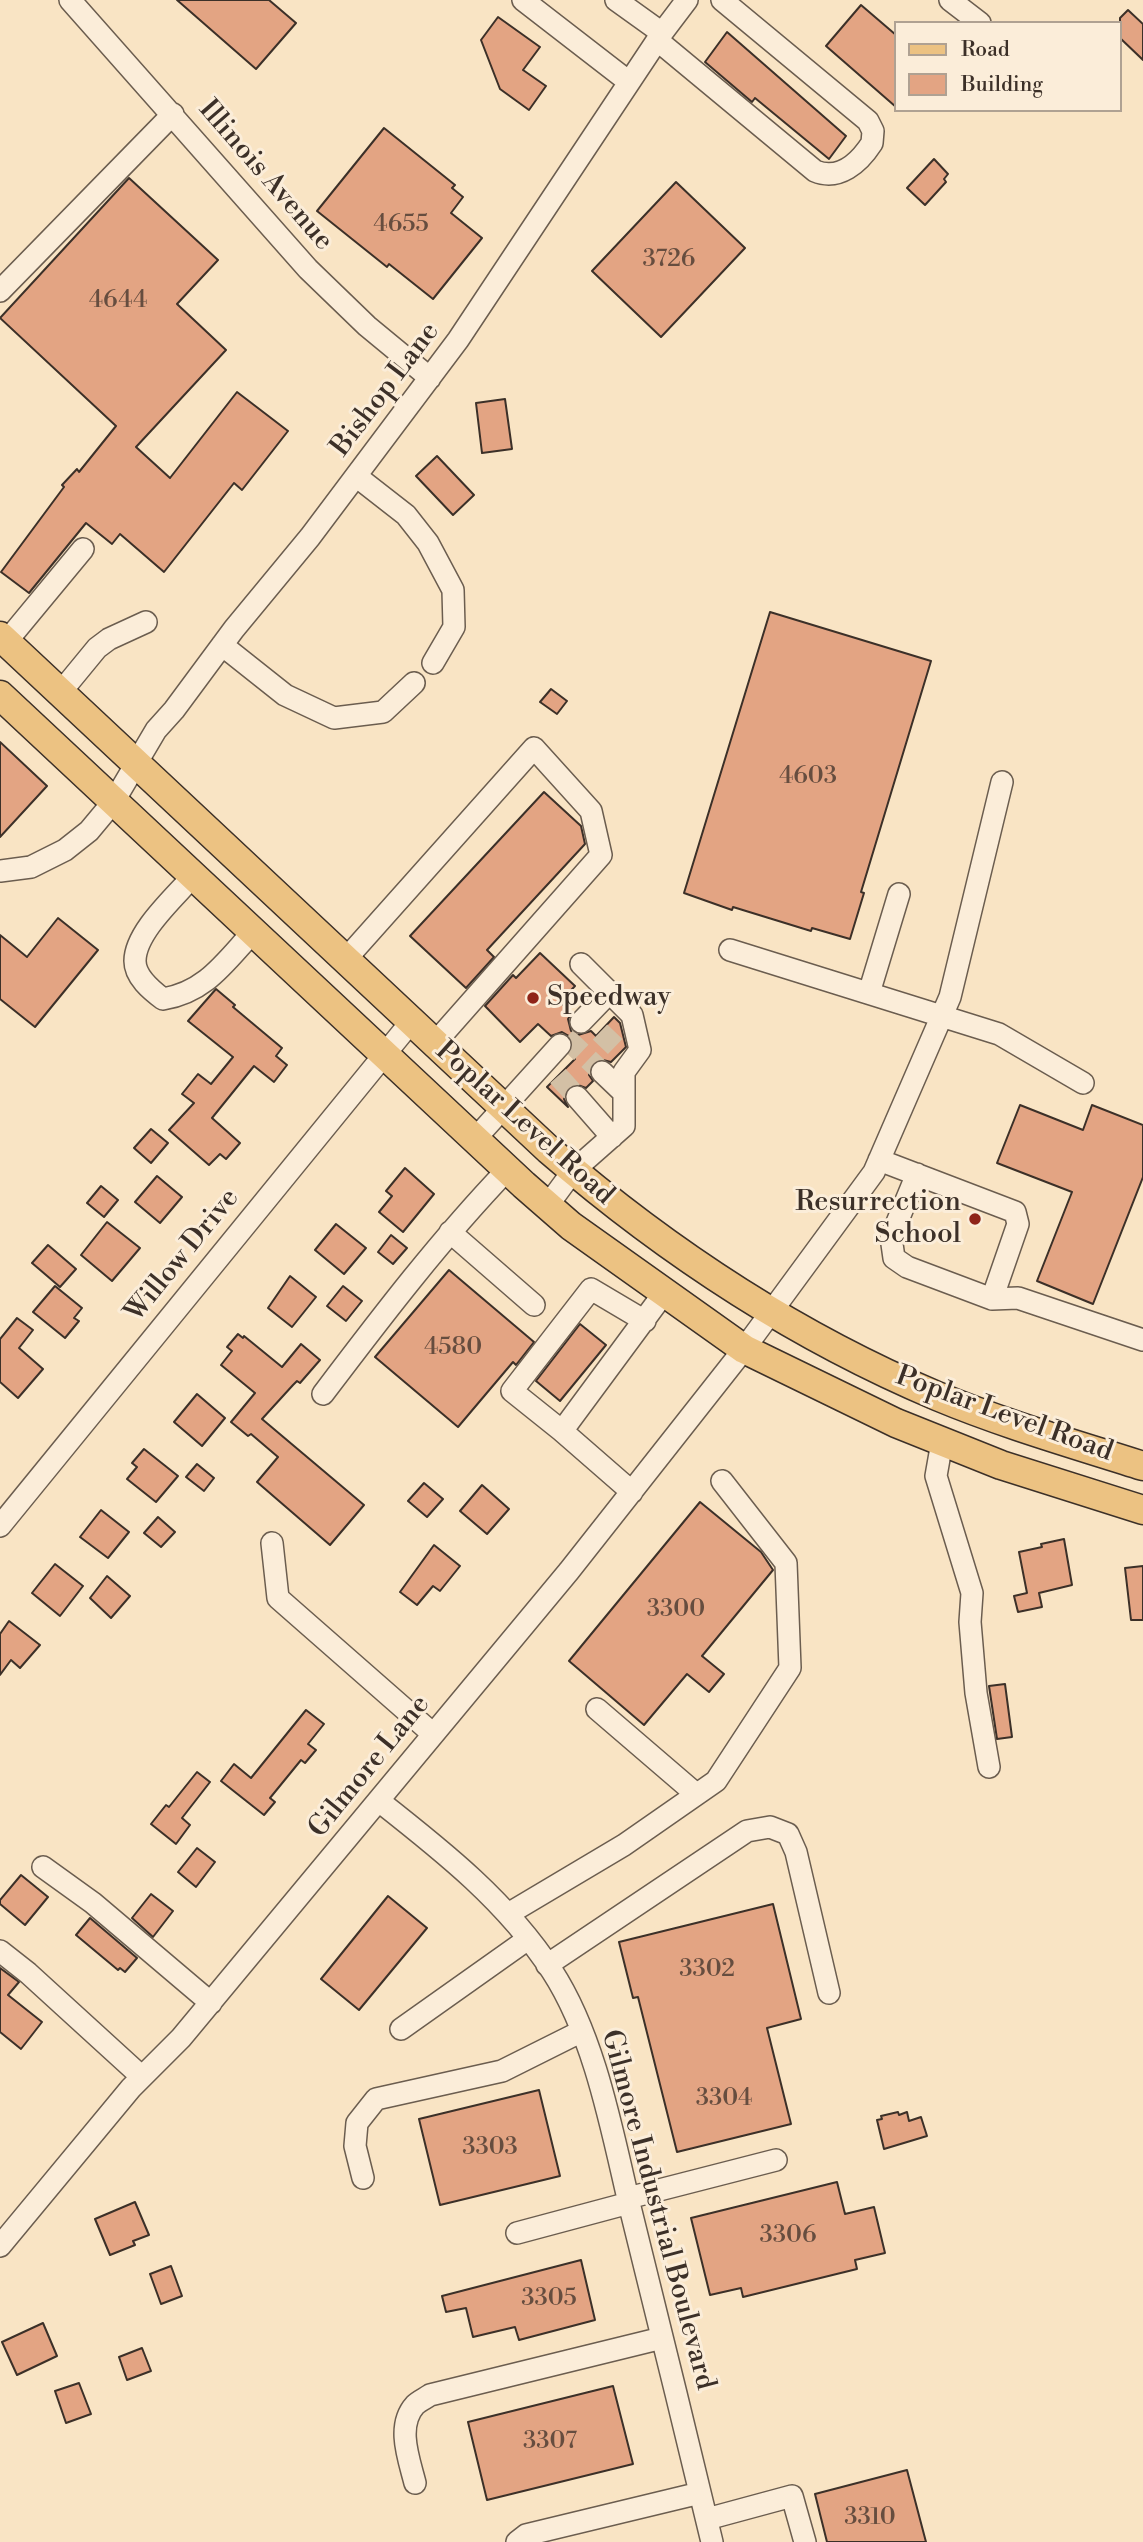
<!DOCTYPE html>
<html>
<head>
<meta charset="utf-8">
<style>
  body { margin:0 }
  #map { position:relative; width:1143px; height:2542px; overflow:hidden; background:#f9e4c4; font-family:"Libre Bodoni",serif }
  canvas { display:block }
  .legend { position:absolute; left:894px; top:21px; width:228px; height:91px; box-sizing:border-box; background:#fbedd9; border:2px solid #afa192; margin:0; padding:9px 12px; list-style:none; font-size:21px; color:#3c3028 }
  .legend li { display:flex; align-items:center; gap:14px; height:35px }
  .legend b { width:35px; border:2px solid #afa192 }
</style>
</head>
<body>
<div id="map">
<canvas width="1143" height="2542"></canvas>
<ul class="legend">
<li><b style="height:9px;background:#ecc282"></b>Road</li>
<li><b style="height:19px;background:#e3a483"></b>Building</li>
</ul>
</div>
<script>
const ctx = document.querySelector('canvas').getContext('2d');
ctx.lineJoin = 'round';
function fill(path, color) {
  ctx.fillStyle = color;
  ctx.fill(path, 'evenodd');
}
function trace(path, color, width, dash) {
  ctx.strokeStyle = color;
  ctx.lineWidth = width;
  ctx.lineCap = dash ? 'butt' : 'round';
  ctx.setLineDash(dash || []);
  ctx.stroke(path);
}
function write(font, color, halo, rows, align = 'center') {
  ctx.font = font + ' "Libre Bodoni",serif';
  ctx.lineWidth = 6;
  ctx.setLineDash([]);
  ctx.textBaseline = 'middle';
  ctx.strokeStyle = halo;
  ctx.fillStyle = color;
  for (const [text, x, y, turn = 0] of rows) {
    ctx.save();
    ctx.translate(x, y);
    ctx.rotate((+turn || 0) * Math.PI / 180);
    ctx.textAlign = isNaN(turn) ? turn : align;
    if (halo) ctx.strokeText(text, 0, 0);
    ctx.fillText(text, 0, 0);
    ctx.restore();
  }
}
const building = new Path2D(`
  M177 0H269L296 23 256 69Z
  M861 5 896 35V107L826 46Z
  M1128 10 1143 24V60L1120 38V18Z
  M498 17 540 47 523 70 546 86 529 110 500 89 481 40Z
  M727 32 846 136 829 159 755 98 752 102 705 62Z
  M384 128 455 185 452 188 463 197 451 213 482 238 433 299 389 264 387 267 317 211Z
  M934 159 948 174 944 179 946 182 925 205 907 188Z
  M129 178 218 260 177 304 226 350 136 447 170 478 237 392 288 431 242 490 234 483 164 572 120 534 112 544 86 523 29 593 1 572 64 487 62 485 77 469 79 472 116 426 0 318Z
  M676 182 745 248 661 337 592 271Z
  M505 399 512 449 482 453 476 403Z
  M437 456 474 495 453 515 416 476Z
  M770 612 931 661 861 892 864 893 850 939 812 928 811 931 733 907 732 910 684 893Z
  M551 689 567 701 557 714 540 702Z
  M0 742 47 786 0 837Z
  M544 792 581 826 585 844 487 950 494 957 466 988 410 936Z
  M58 918 98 950 35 1027 0 999V935L27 957Z
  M540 953 575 986 560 1002 572 1013 568 1019 571 1031 578 1035 591 1031 596 1036 614 1017 620 1023 626 1047 611 1062 599 1059 592 1063 589 1075 593 1081 586 1088 575 1084 568 1088 564 1099 568 1107 547 1087 575 1059 570 1054 573 1047 569 1036 562 1032 551 1036 538 1024 520 1042 485 1006 513 975 516 978Z
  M216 989 235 1005 233 1007 282 1048 276 1056 287 1065 274 1082 254 1066 212 1118 240 1143 226 1159 220 1154 209 1165 169 1130 194 1103 182 1094 198 1074 211 1084 233 1057 188 1021Z
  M1020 1105 1083 1130 1092 1105 1143 1125V1177L1093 1304 1037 1281 1072 1192 997 1163Z
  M151 1129 168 1143 151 1163 134 1148Z
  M405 1168 434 1194 403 1232 379 1212 392 1196 386 1191Z
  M157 1176 182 1197 160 1223 135 1202Z
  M101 1186 118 1200 104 1217 87 1203Z
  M107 1222 140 1248 112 1281 81 1255Z
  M336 1224 366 1248 344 1274 315 1250Z
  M391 1235 407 1248 393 1264 378 1252Z
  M48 1245 76 1269 60 1287 32 1263Z
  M449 1270 534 1342 516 1365 513 1362 458 1427 375 1357Z
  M290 1276 316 1297 292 1327 268 1308Z
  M55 1286 82 1308 74 1318 79 1321 65 1338 33 1312Z
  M343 1286 362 1301 346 1321 327 1306Z
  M17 1318 33 1330 19 1348 43 1369 18 1398 0 1382V1339Z
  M580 1324 606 1345 560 1401 536 1381Z
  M238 1334 243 1338 244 1336 282 1367 301 1344 320 1360 300 1383 297 1381 293 1385 262 1419 364 1505 330 1545 257 1482 278 1457 251 1434 248 1436 231 1422 255 1393 221 1365 232 1351 227 1347Z
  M197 1394 225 1418 202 1446 174 1422Z
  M144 1449 178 1476 156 1502 127 1479 137 1467 132 1463Z
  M197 1464 214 1478 204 1491 186 1477Z
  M424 1483 443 1499 427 1517 408 1501Z
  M482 1485 509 1509 487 1534 460 1511Z
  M700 1502 761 1552 773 1570 702 1656 724 1674 709 1692 687 1674 644 1725 569 1661Z
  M101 1510 129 1532 108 1558 80 1537Z
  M158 1517 175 1532 161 1547 144 1533Z
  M1064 1539 1072 1585 1039 1593 1042 1607 1018 1612 1014 1596 1027 1593 1019 1552 1042 1547 1041 1544Z
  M434 1545 460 1566 440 1591 433 1586 417 1605 400 1592Z
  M55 1564 83 1586 60 1616 32 1593Z
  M1143 1566V1620H1131L1125 1568Z
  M107 1576 130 1596 111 1618 90 1598Z
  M9 1621 40 1645 20 1668 11 1660 0 1675V1634Z
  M1005 1684 1012 1737 997 1739 989 1686Z
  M306 1710 324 1724 308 1744 316 1750 305 1763 301 1760 270 1798 275 1802 264 1815 221 1781 234 1764 251 1778Z
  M197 1772 210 1782 182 1818 190 1825 176 1844 151 1824 166 1805 169 1807Z
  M197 1848 215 1862 196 1887 178 1872Z
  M21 1875 48 1897 25 1925 0 1904V1900Z
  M151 1894 173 1911 153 1937 132 1918Z
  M388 1896 427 1928 359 2010 321 1979Z
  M773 1904 801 2019 767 2028 791 2124 677 2152 638 1997 633 1998 619 1942Z
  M90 1918 137 1958 125 1972 120 1968 118 1970 76 1935Z
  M0 1968 19 1982 8 1995 42 2022 21 2049 0 2032Z
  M539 2090 560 2176 440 2205 419 2119Z
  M898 2112 899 2115 907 2112 909 2121 921 2117 927 2136 884 2149 877 2120 882 2119 881 2116Z
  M837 2182 845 2214 874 2207 885 2253 855 2260 857 2269 743 2297 741 2288 710 2295 691 2218Z
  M135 2202 149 2235 133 2241 135 2245 110 2255 95 2219Z
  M581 2260 595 2320 519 2340 515 2327 473 2337 466 2308 446 2312 442 2296Z
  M171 2266 182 2296 161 2304 150 2274Z
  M43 2323 57 2356 17 2375 2 2342Z
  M142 2348 151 2371 127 2380 119 2357Z
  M79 2383 91 2414 66 2423 55 2391Z
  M613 2386 633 2464 487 2500 468 2422Z
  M907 2470 926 2542H827L815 2494Z`);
const minorTunnel = new Path2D(`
  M600 1032 621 1052
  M566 1038 602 1072
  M558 1076 577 1097`);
const minor = new Path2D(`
  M70 0 308 269 367 326 430 378
  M523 0 629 82
  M616 0 662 33
  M950 0 980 23
  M657 40 815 171C839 181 859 163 872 143L873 131 868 121 722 0
  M0 291 173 114
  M356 476 406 515 428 543 453 590 454 627 433 663
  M6 642 83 549
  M222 645 285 695 334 718 383 712 414 683
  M60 693 97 648 109 639 146 622
  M0 871 31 867 65 850 89 831 114 801 156 730 174 710 234 629 310 537 458 340 662 33 687 0
  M193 876C175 897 135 932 135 961 135 977 151 990 163 999 206 992 225 962 253 932
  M730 950 999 1034 1083 1083
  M345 960 534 748 591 811 601 855 434 1044
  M869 993 899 894
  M581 1022 610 992
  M602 1072 624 1093
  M577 1097 612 1137
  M475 1139 560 1045
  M879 1160 1015 1212 1018 1224 992 1299 1018 1298 1143 1340
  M917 1174 891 1237 894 1258 907 1267 992 1299
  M548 1205 573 1171 624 1126V1072L640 1050 632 1015 581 964
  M450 1232 534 1305
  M323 1394C382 1316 440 1240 508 1169
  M562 1431 512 1391 591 1289 645 1321
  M942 1442 936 1476 972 1593 970 1622 976 1693 989 1767
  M632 1492 562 1431 664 1293
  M0 1526 411 1022
  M272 1543 278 1598 433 1734
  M597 1709 696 1794
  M379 1801C444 1852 507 1902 552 1971 595 2037 612 2131 630 2207 658 2319 685 2430 712 2542
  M43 1867 93 1903 211 2003
  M508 1914 624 1845 716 1781 790 1668 786 1563 722 1481
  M0 1951 28 1973 142 2077
  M547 1965 747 1831 770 1827 788 1834 796 1852 829 1993
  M401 2029 528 1939
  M363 2178 355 2146 357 2123 376 2099 502 2071 582 2031
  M628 2198 776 2160
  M517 2233 629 2203
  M0 2246 131 2088 181 2038 569 1571 744 1349 874 1172 950 997 1002 782
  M415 2483C409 2459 396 2426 415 2405 419 2401 426 2398 430 2395L662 2338
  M707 2519 792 2496 805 2542
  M517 2542 526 2535 700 2493`);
const major = new Path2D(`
  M0 636 549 1150C666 1251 795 1336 937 1396 1004 1424 1074 1444 1143 1466
  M0 695 524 1185 571 1226 744 1349 896 1423 1001 1465 1143 1510`);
const markers = [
  [533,998,7,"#8f2418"],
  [975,1219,7,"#8f2418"]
];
const numberNames = [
  ["4655",401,225],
  ["3726",669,260],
  ["4644",118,301],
  ["4603",808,777],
  ["4580",453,1348],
  ["3300",676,1610],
  ["3302",707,1970],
  ["3304",724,2099],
  ["3303",490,2148],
  ["3306",788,2236],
  ["3305",549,2299],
  ["3307",550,2442],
  ["3310",870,2518]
];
const streetNames = [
  ["Illinois Avenue",265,176,49],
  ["Bishop Lane",386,390,-53],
  ["Poplar Level Road",524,1124,42],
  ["Willow Drive",183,1256,-51],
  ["Poplar Level Road",1004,1415,20],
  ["Gilmore Lane",370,1767,-51],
  ["Gilmore Industrial Boulevard",657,2210,75]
];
const poiNames = [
  ["Speedway",547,998],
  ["Resurrection",961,1203,"right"],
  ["School",961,1235,"right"]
];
fill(building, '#e3a483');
trace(building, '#3c3028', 2);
trace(minorTunnel, '#d3c0a5', 21, [21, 10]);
trace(minor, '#6b5d4f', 24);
trace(major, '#3c3028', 31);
trace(minor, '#fbedd9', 21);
trace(major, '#ecc282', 28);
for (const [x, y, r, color] of markers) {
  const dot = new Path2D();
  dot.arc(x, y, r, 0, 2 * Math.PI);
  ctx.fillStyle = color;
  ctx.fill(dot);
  trace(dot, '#fbedd9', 2.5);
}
write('24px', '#664d3f', null, numberNames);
write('28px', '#3c3028', '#fbedd9', streetNames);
write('28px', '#3c3028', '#fbedd9', poiNames, 'left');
</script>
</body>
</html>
